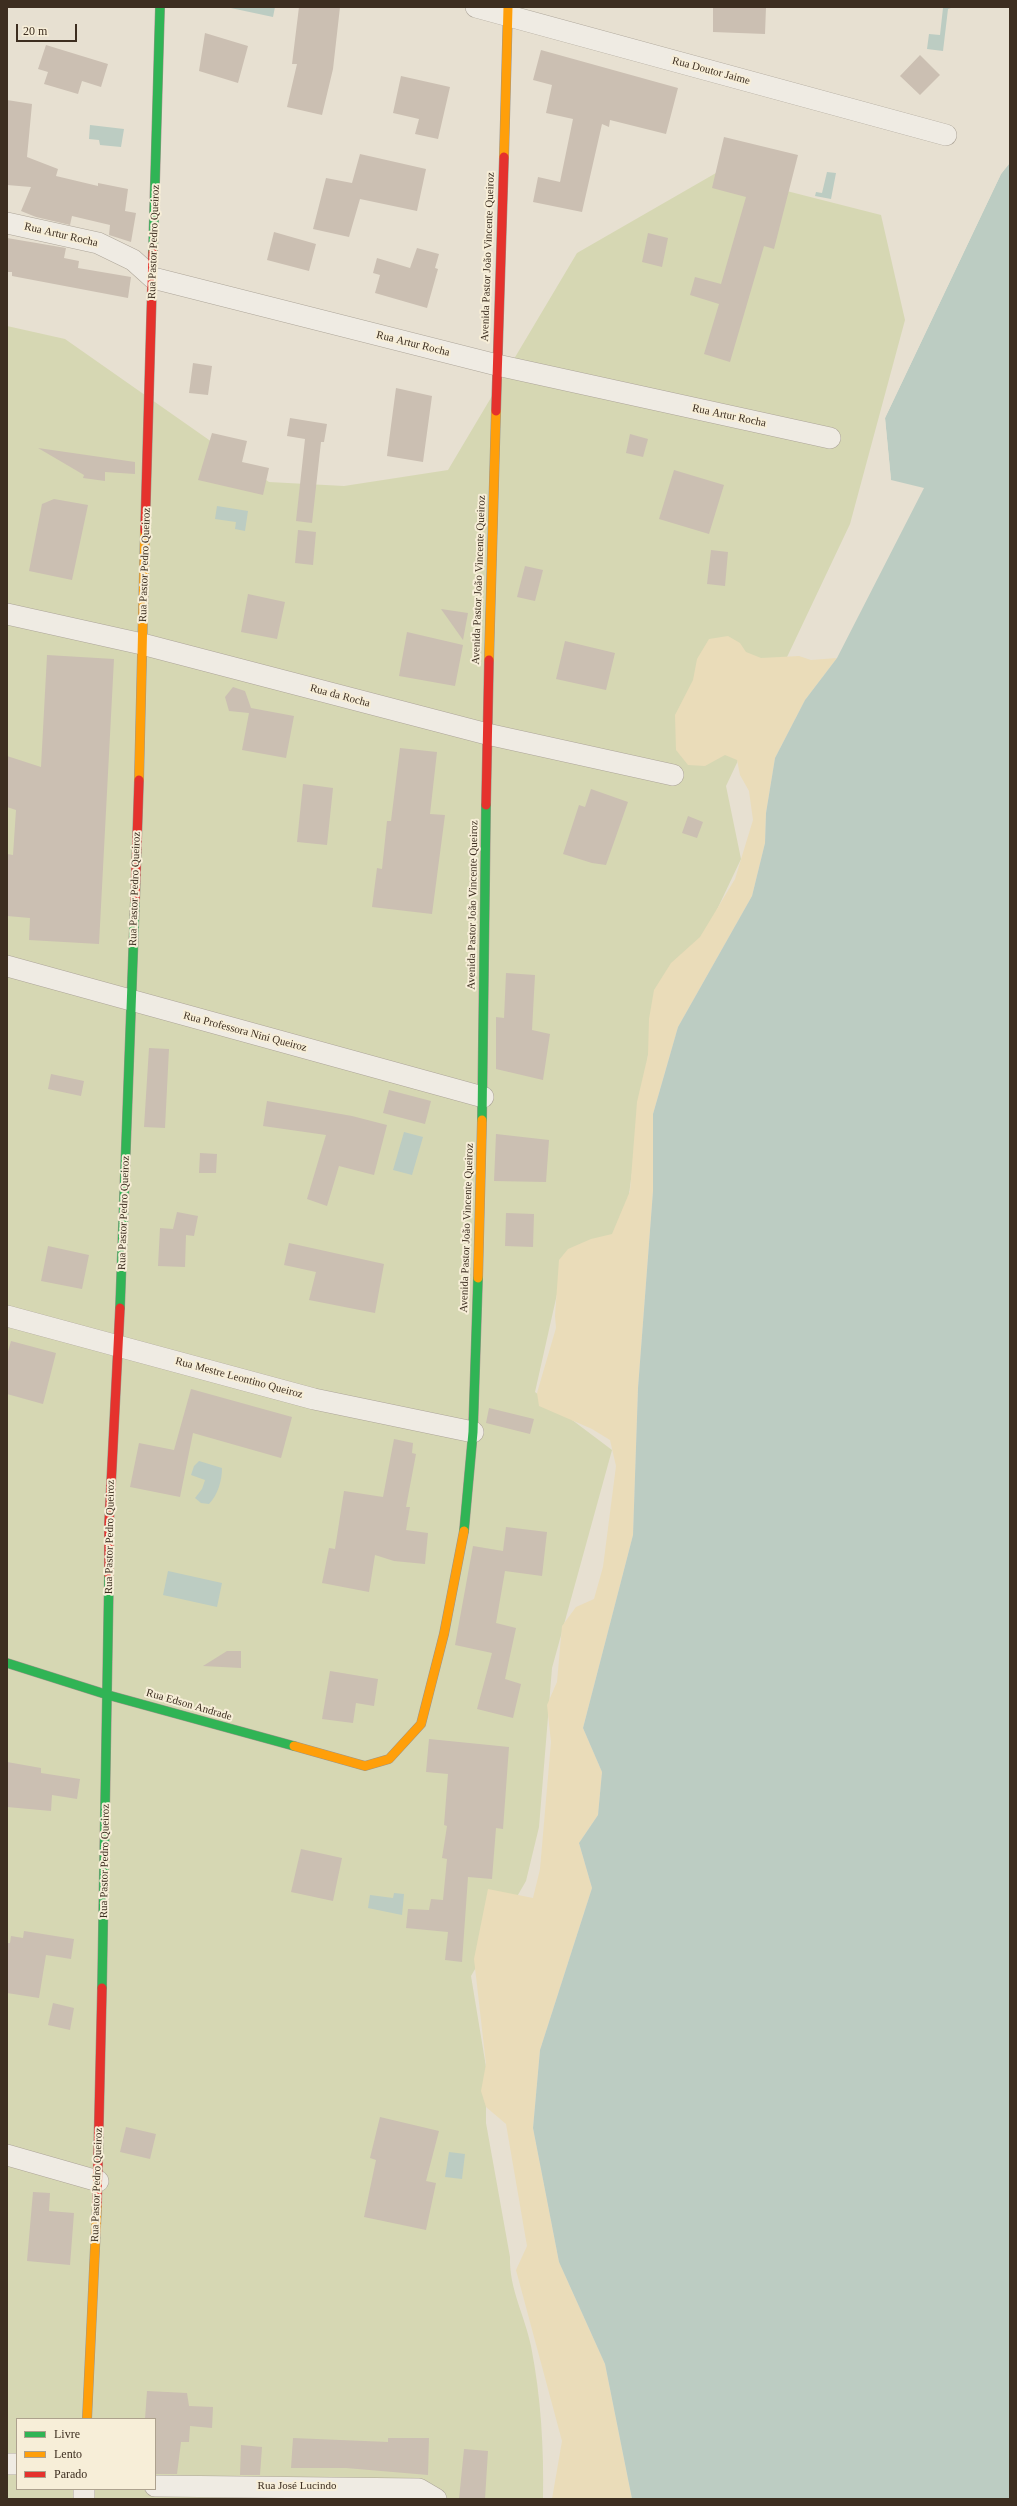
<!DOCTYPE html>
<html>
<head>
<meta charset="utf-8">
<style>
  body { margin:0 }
  #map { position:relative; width:1017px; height:2506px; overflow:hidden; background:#e7e0d1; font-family:Georgia,serif }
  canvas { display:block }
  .frame { position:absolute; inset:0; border:8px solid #3d2e20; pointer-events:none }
  .legend { position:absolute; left:16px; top:2418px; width:140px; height:72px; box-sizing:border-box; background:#f7eed8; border:1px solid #ada18e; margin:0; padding:5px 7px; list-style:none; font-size:12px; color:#3d2e20 }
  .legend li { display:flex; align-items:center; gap:8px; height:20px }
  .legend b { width:20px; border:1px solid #ada18e }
  .scale { position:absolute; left:16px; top:24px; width:61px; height:18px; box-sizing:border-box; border:2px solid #3d2e20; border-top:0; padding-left:5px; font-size:12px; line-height:14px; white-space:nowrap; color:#3d2e20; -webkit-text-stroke:3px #f7eed8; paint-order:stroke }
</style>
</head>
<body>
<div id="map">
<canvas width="1017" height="2506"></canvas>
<div class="frame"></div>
<ul class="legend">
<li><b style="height:5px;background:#30b455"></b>Livre</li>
<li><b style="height:5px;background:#ff9f0a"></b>Lento</li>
<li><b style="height:5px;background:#e5322d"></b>Parado</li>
</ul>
<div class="scale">20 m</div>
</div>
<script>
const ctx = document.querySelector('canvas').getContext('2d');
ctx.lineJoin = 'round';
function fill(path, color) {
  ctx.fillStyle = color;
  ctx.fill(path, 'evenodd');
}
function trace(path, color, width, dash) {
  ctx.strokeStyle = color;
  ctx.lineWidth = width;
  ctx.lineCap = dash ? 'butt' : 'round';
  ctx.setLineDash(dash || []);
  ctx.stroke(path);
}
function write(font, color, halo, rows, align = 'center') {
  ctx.font = font + ' Georgia,serif';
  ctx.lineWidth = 4;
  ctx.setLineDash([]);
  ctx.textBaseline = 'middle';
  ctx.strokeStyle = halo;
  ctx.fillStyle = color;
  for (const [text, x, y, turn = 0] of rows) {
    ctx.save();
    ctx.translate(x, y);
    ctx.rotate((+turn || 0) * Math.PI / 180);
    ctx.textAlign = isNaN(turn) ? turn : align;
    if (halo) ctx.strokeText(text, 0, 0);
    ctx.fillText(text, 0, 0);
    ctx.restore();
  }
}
const green = new Path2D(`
  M716 173 881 215 905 320 850 524 726 786 741 859 648 1055 622 1246 564 1263 535 1392 612 1450 552 1668 539 1827 526 1881 471 1976 486 2067V2123L510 2257C509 2289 525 2316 531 2346 541 2397 544 2448 543 2499H7V326L65 339 269 482 344 486 448 470 577 253ZM17 2419H155V2489H17Z`);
const sand = new Path2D(`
  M728 636 740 643 746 652 761 658 799 656 811 660 837 658 805 700 775 758 766 813 765 843 752 896 678 1027 653 1114V1191L638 1388 633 1535 583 1728 602 1772 598 1815 579 1843 592 1888 540 2050 533 2128 559 2262 605 2364 632 2499H552L562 2441 516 2270 527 2246 506 2124 486 2107 481 2091 486 2064 474 1959 488 1889 533 1898 540 1869 551 1742 547 1705 557 1682 562 1626 576 1607 594 1599 603 1567 616 1466 610 1440 592 1429 539 1406 537 1393 556 1328 555 1316 559 1260 568 1249 591 1239 612 1234 630 1191 637 1102 648 1055 649 1019 654 990 671 963 700 937 735 879 753 820 749 791 740 775 737 760 725 755 705 766 688 765 676 750 675 715 693 680 697 659 709 639Z`);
const water = new Path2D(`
  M226 7H275L273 17Z
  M939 7H954L948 9 943 51 927 49 929 34 940 35 943 8Z
  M90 125 124 129 121 147 100 145 99 140 89 139Z
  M1010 163V2499H632L605 2364 559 2262 533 2128 540 2050 592 1888 579 1843 598 1815 602 1772 583 1728 633 1535 638 1388 653 1191V1114L678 1027 752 896 765 843 766 813 775 758 805 700 837 658 924 488 891 480 885 418 1001 174Z
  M827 172 836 173 831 199 815 196 816 192 822 193Z
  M217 506 248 511 245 531 235 529 236 522 215 519Z
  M404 1132 423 1137 412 1175 393 1170Z
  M199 1461 222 1468C222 1480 218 1495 209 1504L201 1503 195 1498 202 1489 205 1480 191 1475 194 1466Z
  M168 1571 222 1583 217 1607 163 1595Z
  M394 1893 404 1894 402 1915 368 1908 370 1895 393 1898Z
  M449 2152 465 2154 462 2179 445 2177Z`);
const pier = new Path2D(`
  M1010 161 1001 174 885 418 891 480 889 476 883 417 999 173Z`);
const building = new Path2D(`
  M299 7H340L333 69 322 115 287 107 297 64H292Z
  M713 7H766L765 34 713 32Z
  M205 33 248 46 238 83 199 71Z
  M46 45 108 64 101 87 82 81 78 94 44 84 48 72 38 69Z
  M541 50 678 88 666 134 610 120 609 127 602 124 582 212 533 202 538 177 560 182 573 119 546 113 552 85 533 80Z
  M920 55 940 75 920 95 900 76Z
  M401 76 450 87 438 139 415 134 419 119 393 113Z
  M7 100 32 104 27 157 58 169 56 176 98 186V183L128 189 125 211 136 213 131 242 109 235 110 225 72 216 70 225 36 217 21 211 31 187 7 185Z
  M724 137 798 155 774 249 764 246 730 362 704 354 719 304 690 295 695 277 721 284 746 197 712 188Z
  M360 154 426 169 417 211 360 199 349 237 313 229 326 178 352 183Z
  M274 232 316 244 309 271 267 260Z
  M648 233 668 238 662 267 642 262Z
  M7 238 66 248 64 258 79 261 78 268 131 277 128 298 12 276V272H7Z
  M417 248 439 254 435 268 438 269 427 308 375 293 380 275 373 273 377 258 410 268Z
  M193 363 212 366 208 395 189 393Z
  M396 388 432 396 423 462 387 456Z
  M290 418 327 424 324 442H321L312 523 296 521 305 439 287 436Z
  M212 433 247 441 242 462 269 468 263 495 198 480Z
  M630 434 648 439 643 457 626 453Z
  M38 448 135 462V474L105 472V481L83 478 84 475Z
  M674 470 724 485 709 534 659 519Z
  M54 499 88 505 72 580 29 571 42 504Z
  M298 530 316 532 313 565 295 563Z
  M711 550 728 552 725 586 707 584Z
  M525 566 543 570 535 601 517 597Z
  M248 594 285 602 277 639 241 632Z
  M441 609 468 613 463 640Z
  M407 632 463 645 455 686 399 676Z
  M565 641 615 653 606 690 556 679Z
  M47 655 114 659 99 944 29 940 30 918 7 916V854L13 855 16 810 7 807V756L41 767Z
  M233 687 245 691 251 708 294 716 286 758 242 750 249 713 229 711 225 697Z
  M400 748 437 752 430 814 445 815 432 914 372 907 377 868 382 869 387 821H391Z
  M303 784 333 788 327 845 297 842Z
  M591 789 628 802 606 865 592 863 563 854 579 805 585 807Z
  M688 816 703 822 697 838 682 833Z
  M506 973 535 975 532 1030 550 1034 543 1080 496 1069V1017L504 1018Z
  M149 1048 169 1049 165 1128 144 1127Z
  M51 1074 84 1081 81 1096 48 1089Z
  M389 1090 431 1101 425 1124 383 1113Z
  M267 1101 352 1116 387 1125 374 1175 339 1166 327 1206 307 1199 326 1135 263 1126Z
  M496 1134 549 1140 546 1182 494 1181Z
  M200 1153 217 1154 216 1173H199Z
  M177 1212 198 1216 194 1236 186 1235 185 1267 158 1266 160 1228 173 1229Z
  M506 1213 534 1214 533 1247 505 1246Z
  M289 1243 384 1264 375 1313 309 1300 316 1272 284 1265Z
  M48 1246 89 1255 82 1289 41 1281Z
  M11 1341 56 1353 43 1404 7 1394V1355Z
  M191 1389 292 1417 281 1458 193 1433 180 1497 130 1487 139 1443 174 1450Z
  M489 1408 534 1419 530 1434 486 1423Z
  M394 1439 413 1443 412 1453 416 1454 406 1507H410L406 1530 428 1533 425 1564 394 1561 375 1555 369 1592 322 1583 329 1548 335 1549 344 1491 383 1497Z
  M506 1527 547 1532 542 1576 505 1571 496 1623 516 1628 505 1679 521 1684 513 1718 477 1709 492 1653 455 1645 473 1546 503 1551Z
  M227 1651H241V1668L203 1666Z
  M330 1671 378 1679 374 1706 356 1703 353 1723 322 1719Z
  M429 1739 509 1747 503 1829 496 1828 492 1879 468 1877 462 1962 445 1960 448 1932 406 1928 408 1909 429 1910 431 1899 443 1900 447 1859 442 1858 447 1826 444 1825 448 1774 426 1772Z
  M7 1762 41 1768V1773L80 1779 77 1799 52 1795 51 1811 7 1807Z
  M301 1849 342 1858 333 1901 291 1892Z
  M24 1931 74 1939 71 1959 46 1955 39 1998 7 1993V1943H10L11 1936 23 1938Z
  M53 2003 74 2008 70 2030 48 2025Z
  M380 2117 439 2131 426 2181 436 2183 426 2230 364 2217 376 2160 370 2158Z
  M126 2127 156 2134 150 2159 120 2152Z
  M33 2192 50 2193 49 2211 74 2213 70 2265 27 2261Z
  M147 2391 187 2393 189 2406 213 2407 212 2428 190 2426 189 2442H181L177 2474H155V2419H145Z
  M293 2438 388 2442V2438H429L428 2475 346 2468H291Z
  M241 2445 262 2447 260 2475H240Z
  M464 2449 488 2451 485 2499H459Z`);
const street = new Path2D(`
  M476 7 946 135
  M7 223 98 243 133 260 153 278 497 365 830 438
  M7 614 142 644 487 734 673 775
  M7 966 483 1097
  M7 1316 314 1399 473 1432
  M7 2155 98 2181
  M7 2464H17
  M155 2486 419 2489 436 2499
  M84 2499V2489`);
const fast = new Path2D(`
  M153 252 160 7
  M482 1120 486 805
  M120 1308 135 901
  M464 1531 473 1432 478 1278
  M7 1663 108 1695 294 1746
  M102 1988 109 1575`);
const slow = new Path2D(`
  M504 157 508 7
  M489 660 496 411
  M139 780 145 531
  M478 1278 482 1120
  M294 1746 365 1766 389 1759 421 1724 444 1634 464 1531
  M87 2419 97 2205`);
const jam = new Path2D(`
  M496 411 504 157
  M145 531 153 252
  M486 805 489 660
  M135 901 139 780
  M109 1575V1524L120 1308
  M97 2205 102 1988`);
const streetNames = [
  ["Rua Doutor Jaime",711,71,15],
  ["Rua Artur Rocha",61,235,13],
  ["Rua Pastor Pedro Queiroz",154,242,-88],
  ["Avenida Pastor João Vincente Queiroz",488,257,-88],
  ["Rua Artur Rocha",413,344,14],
  ["Rua Artur Rocha",729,416,12],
  ["Rua Pastor Pedro Queiroz",145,565,-88],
  ["Avenida Pastor João Vincente Queiroz",479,580,-88],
  ["Rua da Rocha",340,696,15],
  ["Rua Pastor Pedro Queiroz",135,889,-88],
  ["Avenida Pastor João Vincente Queiroz",473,905,-89],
  ["Rua Professora Nini Queiroz",245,1032,15],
  ["Rua Pastor Pedro Queiroz",124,1213,-88],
  ["Avenida Pastor João Vincente Queiroz",467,1228,-88],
  ["Rua Mestre Leontino Queiroz",239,1378,15],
  ["Rua Pastor Pedro Queiroz",110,1537,-89],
  ["Rua Edson Andrade",189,1705,16],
  ["Rua Pastor Pedro Queiroz",105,1861,-89],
  ["Rua Pastor Pedro Queiroz",97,2185,-88],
  ["Rua José Lucindo",297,2486]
];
fill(green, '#d6d7b3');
fill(sand, '#eadcb9');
fill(water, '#bcccc2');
fill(pier, '#e7e0d1');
fill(building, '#cbbfb2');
trace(street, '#ada599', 22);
trace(fast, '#9c958a', 10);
trace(slow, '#9c958a', 10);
trace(jam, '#9c958a', 10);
trace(street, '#efebe3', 21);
trace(fast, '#30b455', 9);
trace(slow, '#ff9f0a', 9);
trace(jam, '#e5322d', 9);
write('11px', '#3d2e20', '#f7eed8', streetNames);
</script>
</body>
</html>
